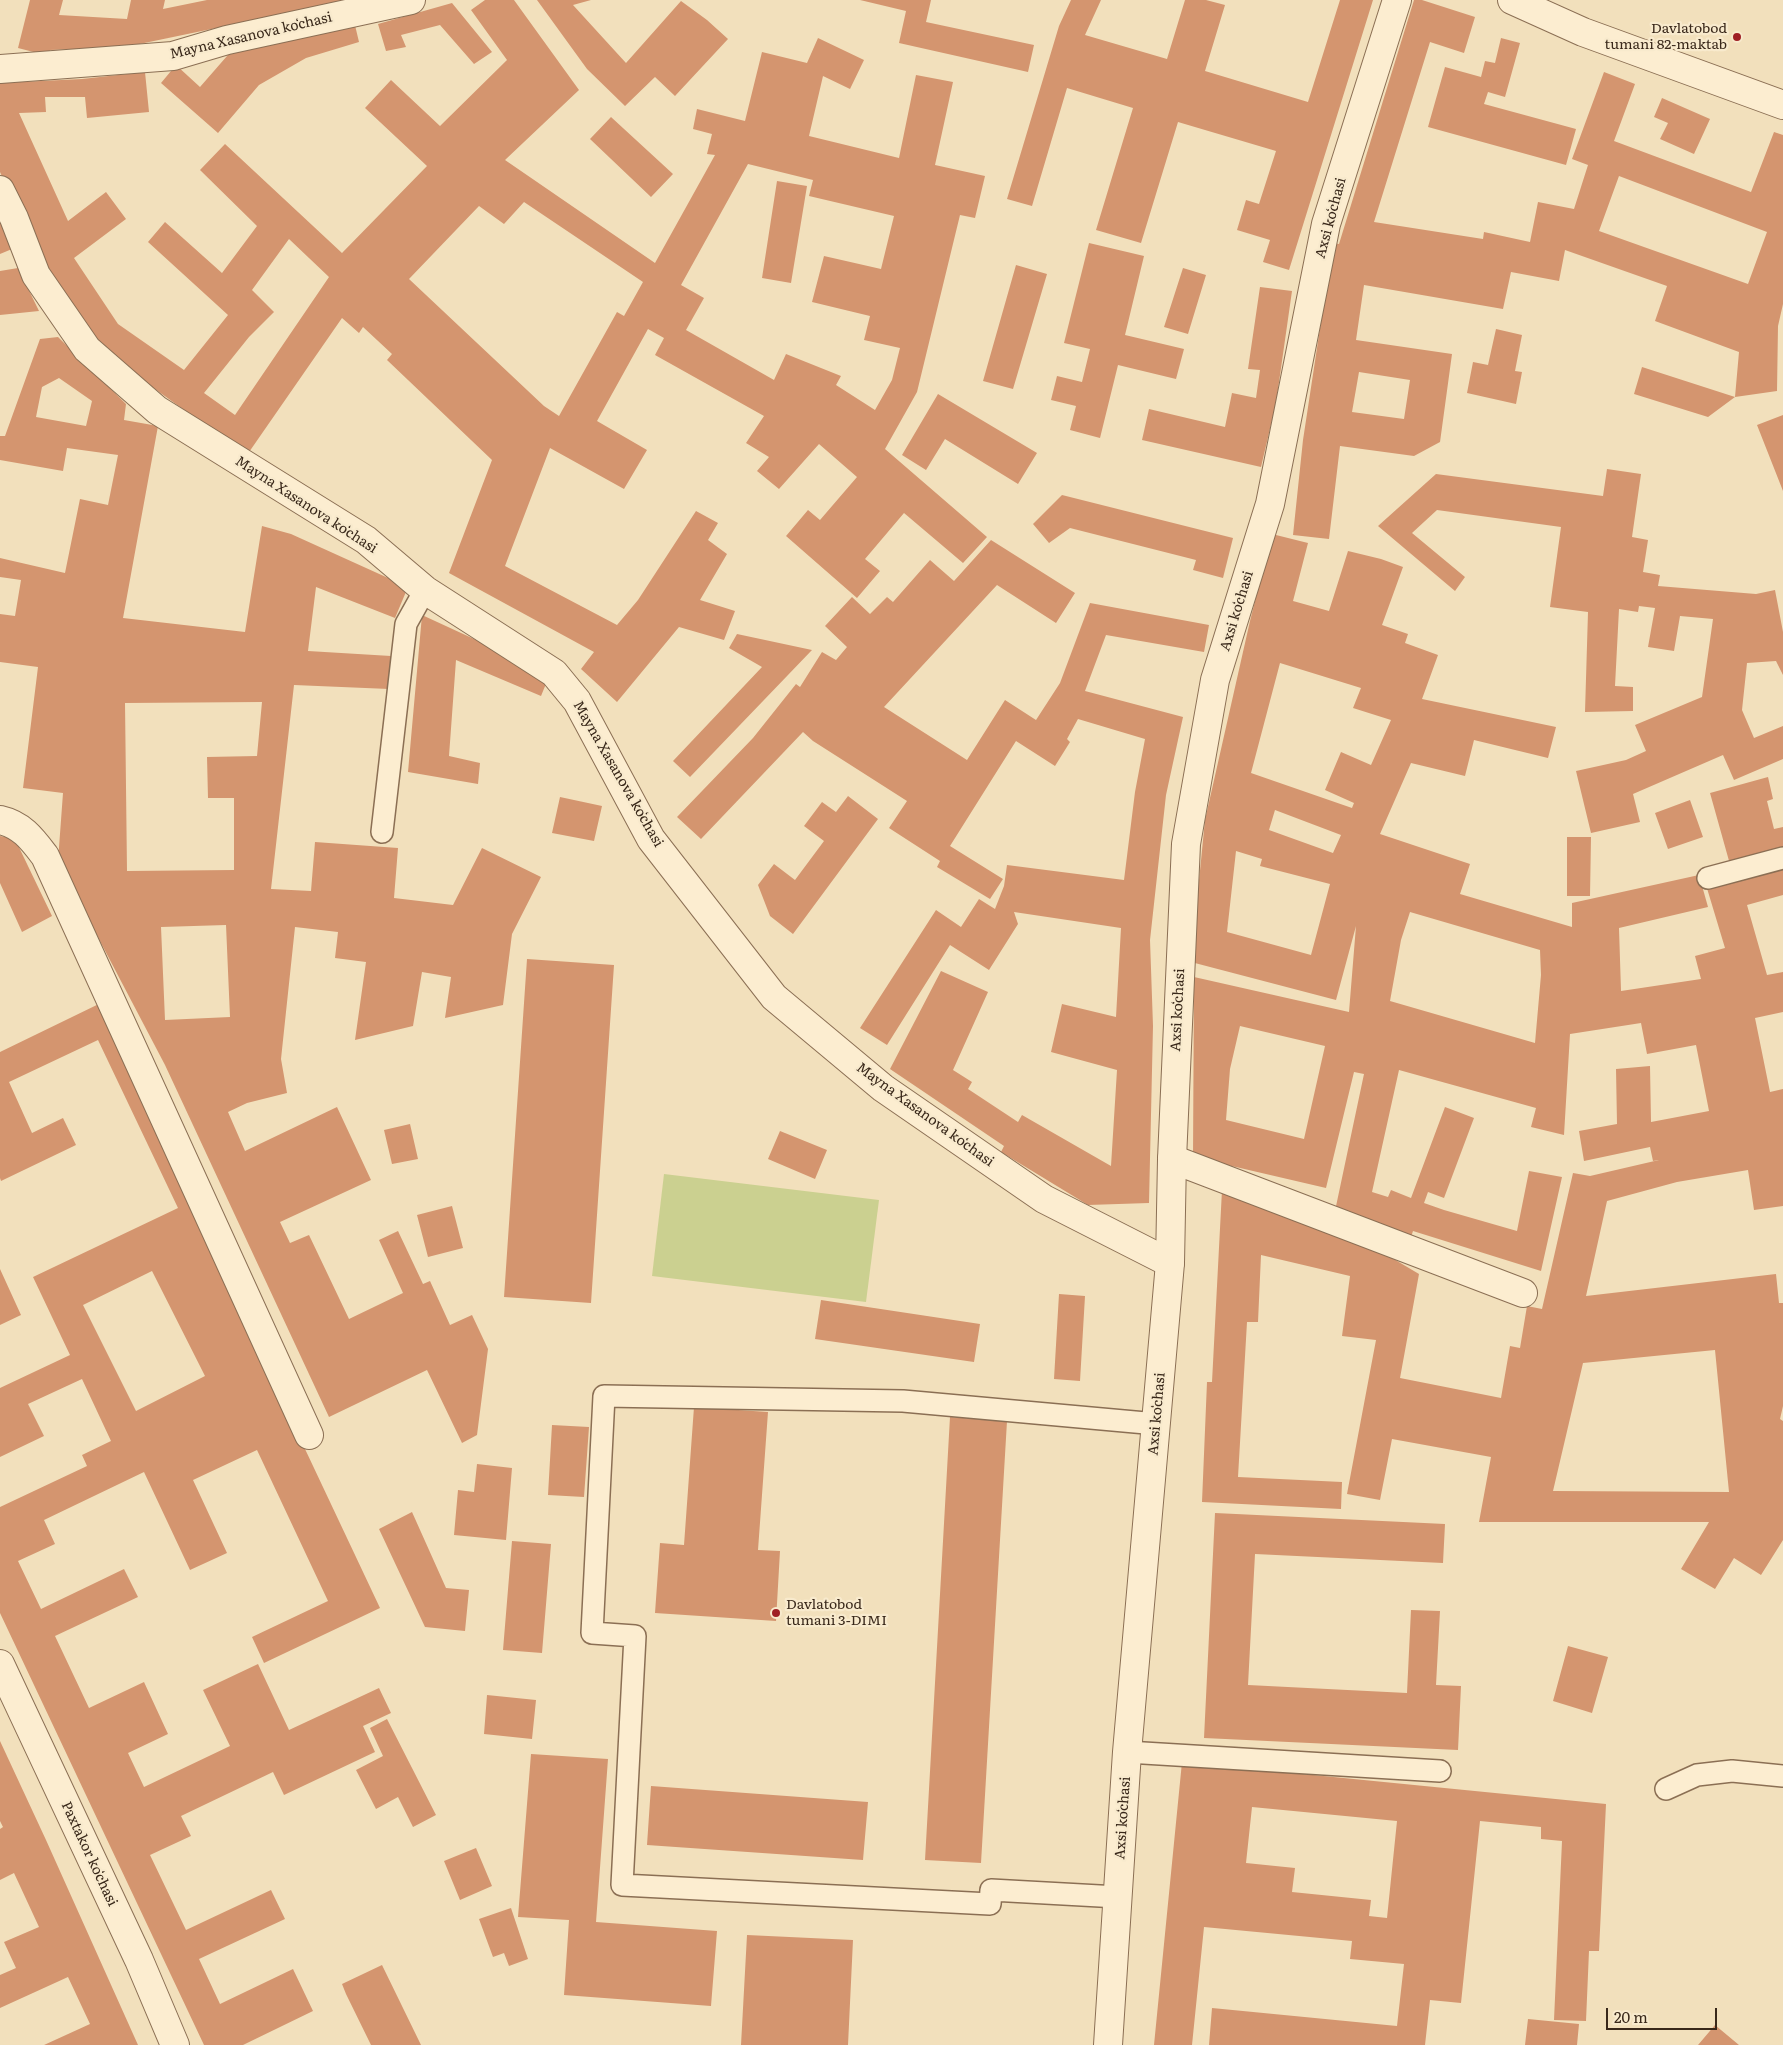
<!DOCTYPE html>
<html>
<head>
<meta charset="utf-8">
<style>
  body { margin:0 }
  #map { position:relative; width:1783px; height:2045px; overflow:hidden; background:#f2e0bc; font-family:Literata,serif }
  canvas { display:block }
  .scale { position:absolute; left:1606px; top:2008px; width:111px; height:22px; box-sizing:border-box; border:2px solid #39281a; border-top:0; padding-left:6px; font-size:15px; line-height:18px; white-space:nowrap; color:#39281a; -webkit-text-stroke:4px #f8eacd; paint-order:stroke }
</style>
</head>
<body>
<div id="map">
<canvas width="1783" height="2045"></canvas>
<div class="scale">20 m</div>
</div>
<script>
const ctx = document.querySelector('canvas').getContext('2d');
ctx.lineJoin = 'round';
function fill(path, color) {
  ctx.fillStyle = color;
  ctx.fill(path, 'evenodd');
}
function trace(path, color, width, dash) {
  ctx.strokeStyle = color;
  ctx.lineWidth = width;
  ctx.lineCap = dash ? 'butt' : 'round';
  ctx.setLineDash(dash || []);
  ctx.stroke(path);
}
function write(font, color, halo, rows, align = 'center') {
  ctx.font = font + ' Literata,serif';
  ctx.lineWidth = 4.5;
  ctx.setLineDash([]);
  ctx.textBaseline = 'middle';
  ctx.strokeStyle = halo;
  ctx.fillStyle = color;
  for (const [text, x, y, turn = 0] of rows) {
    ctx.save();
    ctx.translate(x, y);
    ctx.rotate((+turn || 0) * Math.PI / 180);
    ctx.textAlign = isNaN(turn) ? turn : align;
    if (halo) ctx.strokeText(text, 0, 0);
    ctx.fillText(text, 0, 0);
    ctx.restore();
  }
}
const green = new Path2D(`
  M664 1174 879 1200 866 1302 652 1276Z`);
const building = new Path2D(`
  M30 0H63L59 15 127 19 131 0H165L163 9 207 0H351L125 47 50 50 49 56 18 48Z
  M485 0H514L579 90 505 160 655 263 715 155 707 154 712 134 693 129 697 109 745 121 762 52 807 63 818 38 864 60 850 89 823 76 809 136 899 158 916 75 953 82 935 165 985 176 975 218 960 215 917 392 885 449 987 537 963 563 904 513 865 559 880 571 857 598 786 536 808 510 820 520 857 477 819 444 779 489 757 471 769 457 746 443 764 416 655 355 664 338 648 329 597 421 647 450 624 489 550 448 505 566 617 625 638 600 696 511 718 523 708 540 727 554 700 600 735 611 724 640 679 627 617 702 581 669 594 652 449 573 492 460 387 360 392 354 363 327 359 333 342 318 247 455 95 346 31 241 0 172V83L82 79 145 72 149 112 87 118 85 97H45L46 112 19 113 68 221 106 192 126 219 74 258 118 324 184 370 228 315 148 242 165 222 222 273 257 226 200 170 225 144 342 253 427 166 365 108 391 80 440 126 507 60 471 10ZM748 164 813 180 809 196 894 216 881 269 824 256 812 302 870 316 864 340 900 348 892 380 875 410 836 385 841 376 786 354 774 380 686 330 704 298 681 285ZM524 202 643 282 624 316 617 312 559 416 544 406 409 279 479 206 504 224ZM289 239 329 277 235 415 204 393 249 337 274 312 252 290Z
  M537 0H591L573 5 626 63 681 1 707 20 728 39 675 96 655 77 625 106 587 69Z
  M860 0H931L926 22 1034 45 1028 72 899 43 906 11Z
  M1071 0H1101L1085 35 1167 59 1185 0H1206L1225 5 1205 71 1308 102 1340 0H1373L1289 270 1263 262 1270 240 1237 230 1246 200 1259 204 1276 151 1178 122 1141 243 1096 230 1133 108 1067 88 1032 206 1007 199 1059 26Z
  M1414 0H1422L1475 17 1464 53 1430 42 1374 222 1483 239 1484 232 1530 242 1538 202 1574 209 1588 165 1572 159 1604 72 1635 84 1614 141 1751 192 1774 132 1783 135V304L1778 326 1777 391 1735 397 1739 352 1655 321 1667 286 1565 250 1559 281 1511 272 1503 309 1364 285 1356 340 1452 354 1440 442 1414 456 1340 446 1329 539 1293 535 1303 440 1333 243 1339 244ZM1619 176 1767 232 1748 284 1599 231ZM1359 372 1410 380 1404 419 1352 412Z
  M452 3 492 52 474 64 440 25 401 35 406 47 386 51 378 24Z
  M354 21 359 42 306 58 259 85 218 133 161 83 176 65 200 87 234 48Z
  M1501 38 1520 43 1505 97 1488 92 1484 104 1576 129 1566 165 1428 127 1445 67 1481 77 1485 61 1495 63Z
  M1662 98 1710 119 1694 154 1660 139 1668 123 1654 117Z
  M611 117 673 174 651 197 590 139Z
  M777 181 807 186 791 283 762 278Z
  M0 219 12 249 0 254Z
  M1089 243 1144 256 1125 335 1184 349 1176 379 1118 365 1100 438 1070 430 1076 406 1051 400 1057 376 1082 382 1090 349 1064 343Z
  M1016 265 1047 274 1013 389 983 381Z
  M18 268 39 311 0 315V271Z
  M1183 268 1206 275 1188 334 1164 327Z
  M1260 287 1292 291 1276 403 1261 467 1142 440 1149 409 1225 427 1232 393 1256 398 1260 370 1248 369Z
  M1496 329 1522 335 1515 371 1522 372 1516 404 1467 393 1473 362 1488 365Z
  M58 337 126 404 124 420 158 426 123 618 245 632 262 526 291 534 408 587 395 618 316 587 308 651 391 656 389 689 294 685 271 889 311 891 315 842 398 848 394 898 453 905 482 848 541 877 512 934 503 1005 445 1018 451 977 422 972 413 1026 355 1040 366 962 335 958 338 932 295 927 281 1059 287 1093 247 1103 228 1112 245 1151 337 1107 371 1180 280 1222 290 1243 309 1235 349 1319 403 1293 379 1240 398 1231 423 1284 430 1281 450 1325 472 1315 488 1349 477 1435 462 1443 427 1370 329 1417 165 1065 58 861 63 793 23 788 38 667 0 662V614L15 616 21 580 0 577V558L65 573 80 499 108 505 118 455 67 448 63 471 0 460V436H5L40 339ZM59 378 92 401 86 426 36 417 42 387ZM262 702 257 756 207 757 208 798H234V870L127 871 125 703ZM226 925 230 1017 165 1020 161 927Z
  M1642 367 1735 397 1708 417 1634 394Z
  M938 394 1037 453 1018 484 945 439 926 470 902 455Z
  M1783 415V491L1757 425Z
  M1607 469 1641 474 1632 537 1648 540 1643 572 1660 575 1658 586 1756 594 1775 590 1783 632V675L1776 661 1747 663 1742 710 1754 738 1783 726V759L1734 780 1723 755 1633 794 1640 822 1591 833 1576 771 1626 760 1646 751 1635 725 1702 697 1713 619 1680 616 1674 651 1648 647 1655 608 1639 606 1638 612 1619 609 1615 686 1633 687V711L1585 712 1588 612 1550 607 1561 527 1437 510 1412 533 1465 577 1455 591 1378 526 1436 474 1603 496Z
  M1062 495 1233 538 1223 578 1193 570 1196 560 1070 528 1049 543 1033 524Z
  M1272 534 1308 543 1293 601 1329 611 1348 551 1381 559 1403 567 1382 625 1408 634 1405 643 1438 655 1422 699 1556 727 1548 758 1474 740 1465 776 1411 763 1380 834 1470 864 1460 894 1572 927V903L1699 875 1708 907 1619 928 1621 991 1701 979 1695 956 1725 948 1706 885 1783 862V895L1747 905 1767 975 1783 972V1012L1755 1018 1770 1092 1783 1089V1206L1754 1210 1748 1170 1677 1182 1607 1201 1586 1296 1776 1274 1779 1303H1783V1406L1780 1419 1783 1421V1540L1761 1575 1734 1558 1715 1589 1681 1569 1709 1522H1479L1491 1457 1392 1439 1380 1500 1347 1494 1376 1340 1342 1336 1350 1276 1261 1255 1258 1322H1247L1238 1477 1342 1482 1341 1509 1202 1502 1207 1382H1212L1222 1190 1392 1258 1419 1274 1400 1378 1501 1398 1510 1346 1520 1348 1527 1306 1542 1309 1573 1173 1590 1176 1659 1160 1653 1161 1650 1147 1584 1161 1579 1131 1617 1124 1616 1069 1650 1066 1651 1122 1709 1111 1696 1045 1647 1054 1641 1023 1570 1034 1564 1135 1531 1127 1536 1108 1399 1070 1372 1192 1388 1197 1391 1190 1411 1198 1445 1107 1474 1118 1444 1198 1428 1192 1424 1203 1444 1210 1517 1231 1529 1171 1562 1177 1541 1271 1413 1231 1411 1237 1335 1211 1364 1074 1354 1072 1326 1188 1193 1157 1194 977 1349 1012 1356 926 1336 1000 1191 962 1205 820 1250 621ZM1280 663 1361 688 1353 708 1391 720 1371 765 1341 752 1325 790 1354 803 1352 808 1251 773ZM1275 810 1341 835 1333 853 1269 830ZM1236 851 1262 859 1260 866 1330 884 1311 955 1227 932ZM1410 912 1540 950 1541 975 1535 1043 1390 1001 1401 940ZM1240 1026 1325 1046 1304 1139 1226 1120 1230 1069ZM1715 1350 1729 1492 1553 1491 1583 1363Z
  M991 540 1075 593 1056 623 997 585 884 707 967 760 1005 700 1036 720 1060 683 1090 603 1209 625 1204 652 1106 635 1085 691 1183 717 1166 795 1150 940 1153 1026 1149 1203 1088 1205 1001 1152 1004 1146 890 1069 941 971 988 992 953 1070 972 1082 968 1089 1018 1122 1022 1115 1111 1166 1117 1070 1051 1052 1062 1004 1116 1017 1121 928 1014 912 1018 924 989 970 950 945 887 1045 860 1028 936 910 961 927 979 899 995 909 1004 886 1007 865 1124 880 1135 792 1145 739 1078 719 1067 739 1070 742 1055 766 1016 741 950 846 1003 879 990 899 937 867 940 861 889 828 907 801 813 741 803 732 701 839 677 817 753 738 796 684 800 687 822 652 836 660 847 647 825 626 852 597 870 614 887 597 893 602 930 560 954 581Z
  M422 615 550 674 541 696 456 660 449 756 480 763 478 784 408 772Z
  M737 634 812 650 690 777 673 761 762 667 729 648Z
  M1768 777 1773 799 1767 801 1774 829 1783 827V853L1731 868 1710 793Z
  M848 796 878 819 793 934 770 916 758 885 774 864 795 880 824 841 804 826 822 802 836 812Z
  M560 797 602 806 594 841 552 833Z
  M1690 800 1703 837 1668 849 1655 813Z
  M0 836 15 839 52 916 22 932 0 883Z
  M1567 837H1591L1590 896H1567Z
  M527 959 614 965 591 1303 504 1297Z
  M105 1001 189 1203 380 1608 264 1663 252 1637 328 1601 257 1450 193 1480 227 1553 190 1570 144 1472 44 1520 55 1544 18 1561 41 1609 124 1569 138 1597 55 1636 89 1708 144 1682 168 1734 128 1753 144 1787 230 1746 203 1690 258 1664 289 1730 379 1688 391 1713 363 1726 375 1752 284 1795 273 1772 181 1816 191 1836 150 1855 186 1930 271 1890 285 1919 199 1959 220 2004 293 1969 313 2011 243 2045H204L0 1613V1507L87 1466 82 1455 111 1441 82 1379 28 1404 44 1436 0 1457V1388L70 1355 33 1277 178 1208 98 1040 9 1082 32 1133 63 1118 76 1145 1 1181 0 1178V1052ZM152 1271 205 1376 136 1411 83 1305Z
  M410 1124 418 1159 392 1164 384 1130Z
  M780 1131 827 1150 815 1179 768 1159Z
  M452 1206 463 1248 428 1257 417 1215Z
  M0 1269 21 1315 0 1325Z
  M1059 1294 1085 1296 1080 1381 1054 1379Z
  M821 1300 980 1324 974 1362 815 1339Z
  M694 1407 768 1412 758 1550 780 1551 776 1621 655 1613 660 1543 684 1545Z
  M950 1417 1007 1421 981 1863 925 1860Z
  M552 1425 589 1427 584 1497 548 1495Z
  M477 1464 512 1468 506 1540 454 1535 458 1490 474 1492Z
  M412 1512 446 1588 469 1590 465 1631 425 1627 379 1529Z
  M1215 1513 1445 1524 1443 1563 1255 1554 1248 1685 1407 1693 1411 1610 1440 1611 1436 1685 1461 1686 1458 1750 1204 1738Z
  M512 1541 551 1544 542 1653 503 1650Z
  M1568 1646 1608 1657 1592 1713 1553 1701Z
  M487 1695 536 1700 532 1739 484 1734Z
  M387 1719 436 1815 413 1827 398 1797 376 1809 356 1770 383 1756 370 1728Z
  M0 1741 46 1840 138 2045H44L90 2024 68 1977 0 2008V1975L16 1968 4 1942 39 1927 14 1873 0 1880V1829L3 1827 0 1821Z
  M531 1754 608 1759 596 1922 717 1931 711 2006 564 1995 569 1920 518 1917Z
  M1182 1762 1606 1804 1599 1951H1589L1586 2021 1554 2020 1562 1841 1541 1839V1827L1480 1821 1461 2003 1430 2000 1425 2045H1209L1212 2008 1397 2026 1404 1964 1350 1959 1352 1941 1204 1927 1192 2045H1154ZM1252 1807 1397 1821 1387 1918 1369 1916 1371 1900 1292 1892 1295 1868 1246 1863Z
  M651 1786 868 1802 863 1860 647 1845Z
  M476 1848 492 1886 460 1900 444 1861Z
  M511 1908 528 1959 509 1966 504 1953 493 1957 479 1919Z
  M747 1935 853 1940 848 2045H741Z
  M382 1965 421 2045H371L346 1994 342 1984Z
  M1528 2019 1579 2024 1577 2045H1525Z
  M1715 2025 1739 2045H1698Z`);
const service = new Path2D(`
  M382 832 406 624 425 590
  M1708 878 1783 858
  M1127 1752 1440 1771
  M1666 1789 1697 1775 1732 1771 1783 1776
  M1118 1897 991 1890 990 1904 622 1885 635 1636 592 1633 604 1396 903 1401 1157 1424`);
const minor = new Path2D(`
  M1512 0 1583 32 1783 105
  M0 69 173 56 227 40 411 0
  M0 190 14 218 36 275 87 349 157 410 366 540 425 590 554 673 577 701 651 839 774 997 883 1088 1044 1199 1170 1263
  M0 820C22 825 32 839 45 856L309 1435
  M1172 1159 1523 1293
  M0 1664 139 1960 175 2045`);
const tertiary = new Path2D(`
  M1108 2045 1127 1752 1170 1263 1172 1159 1186 844 1215 680 1270 504 1326 224 1397 0`);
const markers = [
  [1737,37,5,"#9f1f24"],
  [776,1613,5,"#9f1f24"]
];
const poiNames = [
  ["Davlatobod",1727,29],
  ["tumani 82-maktab",1727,45],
  ["Davlatobod",786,1605,"left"],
  ["tumani 3-DIMI",786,1621,"left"]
];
const streetNames = [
  ["Mayna Xasanova koʻchasi",251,36,-13],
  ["Axsi koʻchasi",1331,218,-75],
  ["Mayna Xasanova koʻchasi",306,505,33],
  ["Axsi koʻchasi",1237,611,-73],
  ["Mayna Xasanova koʻchasi",618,774,60],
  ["Axsi koʻchasi",1178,1010,-87],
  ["Mayna Xasanova koʻchasi",925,1115,36],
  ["Axsi koʻchasi",1157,1414,-85],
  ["Axsi koʻchasi",1123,1818,-86],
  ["Paxtakor koʻchasi",89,1854,65]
];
fill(green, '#cbd090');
fill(building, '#d4956f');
trace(service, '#8b6f54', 24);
trace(minor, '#8b6f54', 30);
trace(tertiary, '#8b6f54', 30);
trace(service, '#fcedd0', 21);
trace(minor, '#fcedd0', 28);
trace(tertiary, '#fcedd0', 28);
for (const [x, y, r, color] of markers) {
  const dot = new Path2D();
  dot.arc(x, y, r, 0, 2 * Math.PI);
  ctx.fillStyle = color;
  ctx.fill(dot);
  trace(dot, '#f8eacd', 2);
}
write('14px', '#39281a', '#f8eacd', poiNames, 'right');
write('14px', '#39281a', '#f8eacd', streetNames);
</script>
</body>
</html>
